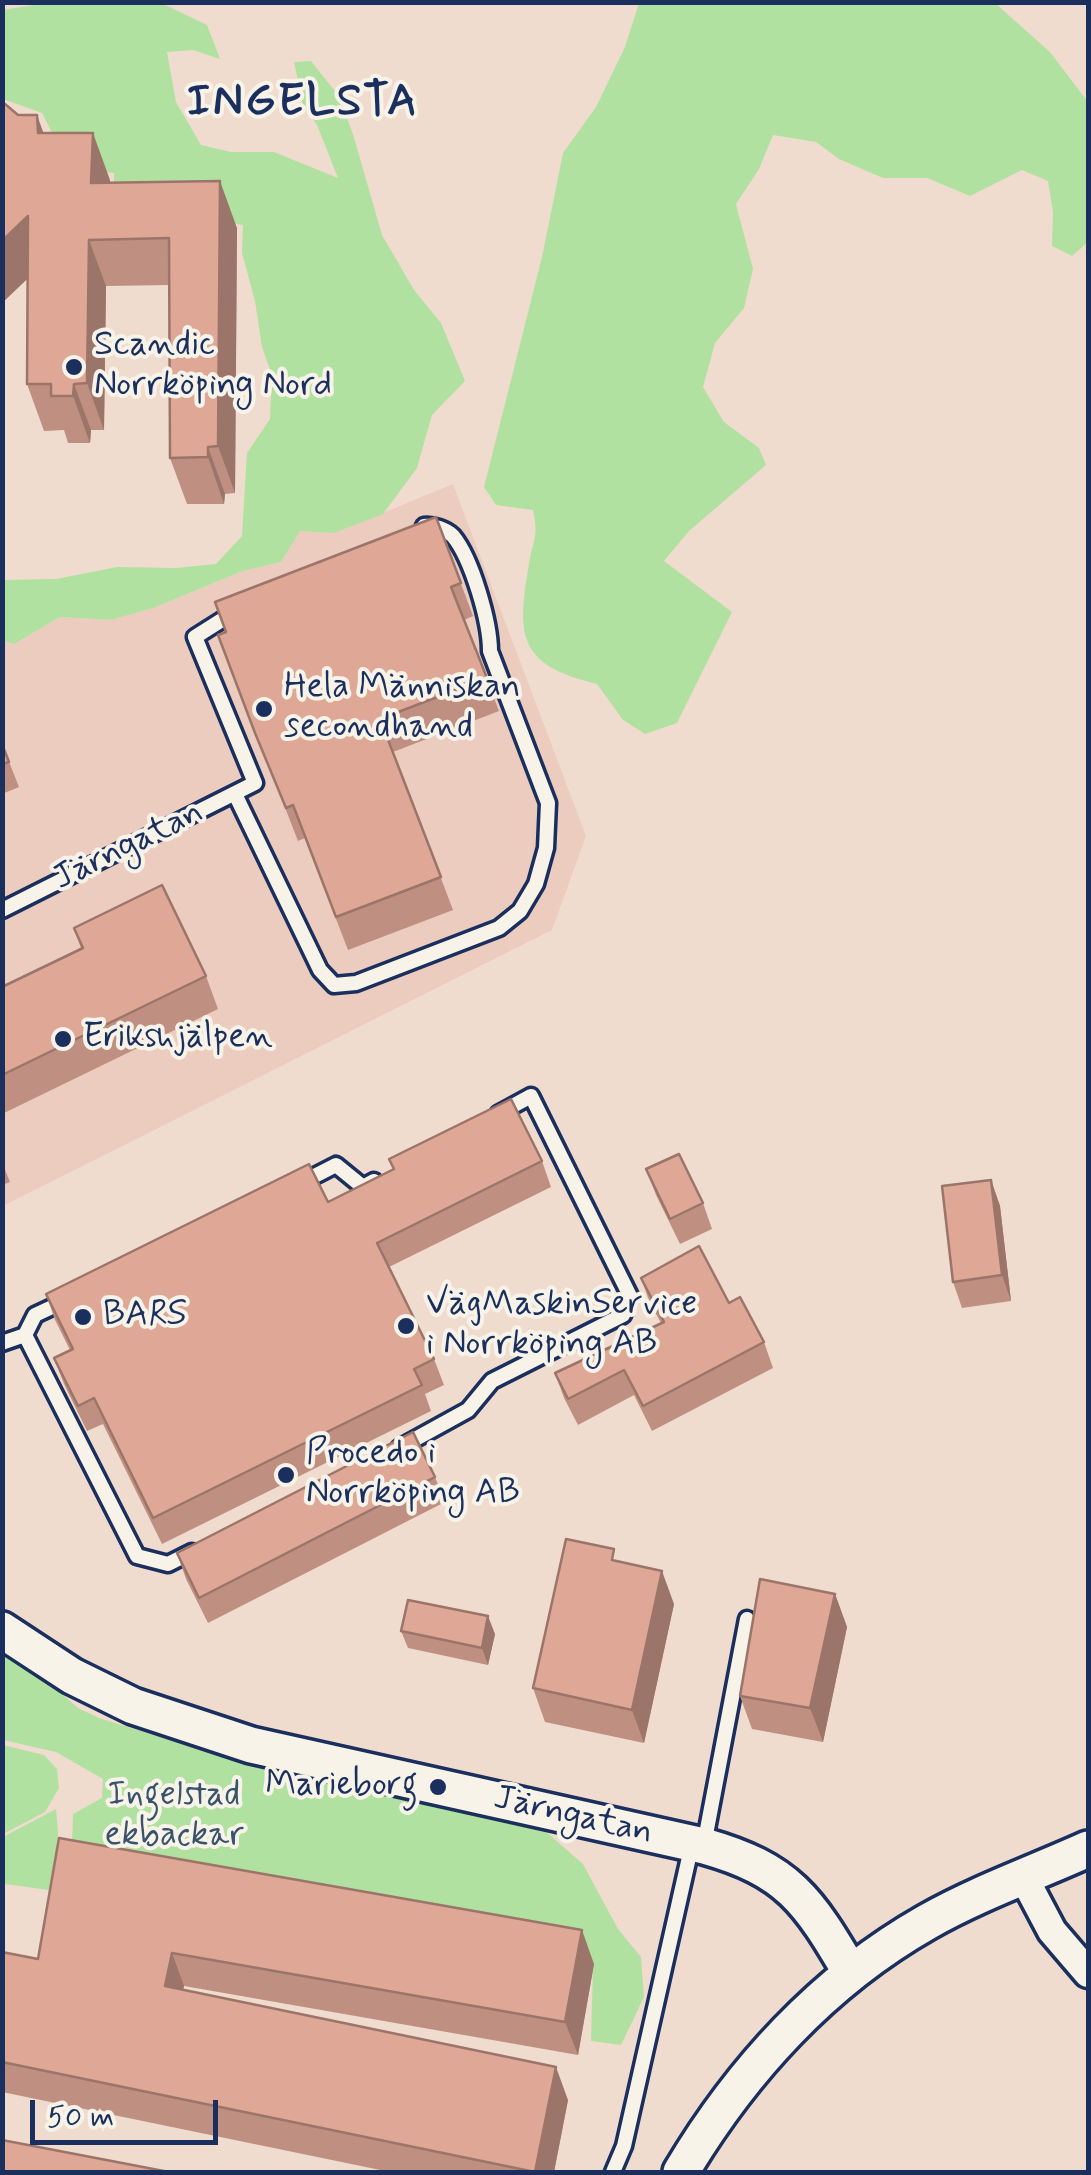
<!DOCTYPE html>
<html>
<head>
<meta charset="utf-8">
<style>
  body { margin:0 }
  #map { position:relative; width:1091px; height:2175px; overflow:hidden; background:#f0dccf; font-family:Mynerve,sans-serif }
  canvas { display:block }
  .frame { position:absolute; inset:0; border:5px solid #1b2f5e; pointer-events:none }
  .scale { position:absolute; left:30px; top:2100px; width:188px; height:45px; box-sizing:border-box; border:5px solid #1b2f5e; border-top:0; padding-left:12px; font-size:30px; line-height:35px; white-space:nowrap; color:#1b2f5e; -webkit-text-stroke:8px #f7f3e8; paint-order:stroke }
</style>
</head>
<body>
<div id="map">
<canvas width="1091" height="2175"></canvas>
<div class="frame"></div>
<div class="scale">50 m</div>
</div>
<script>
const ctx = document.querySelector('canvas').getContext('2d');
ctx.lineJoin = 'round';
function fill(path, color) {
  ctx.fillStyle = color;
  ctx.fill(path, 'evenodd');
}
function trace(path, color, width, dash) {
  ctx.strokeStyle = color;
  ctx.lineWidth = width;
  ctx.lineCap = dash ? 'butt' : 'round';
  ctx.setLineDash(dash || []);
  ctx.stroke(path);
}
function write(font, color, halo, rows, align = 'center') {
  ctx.font = font + ' Mynerve,sans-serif';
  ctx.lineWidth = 8;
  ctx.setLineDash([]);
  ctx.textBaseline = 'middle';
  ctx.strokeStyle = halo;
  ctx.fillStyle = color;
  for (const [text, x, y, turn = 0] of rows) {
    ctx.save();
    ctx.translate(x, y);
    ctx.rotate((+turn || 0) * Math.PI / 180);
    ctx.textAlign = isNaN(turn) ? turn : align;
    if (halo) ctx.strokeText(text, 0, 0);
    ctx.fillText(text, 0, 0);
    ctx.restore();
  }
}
const built = new Path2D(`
  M453 484 586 836 552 930 3 1206 2 641 14 644 60 617 111 620 153 608 243 571 281 562 300 530 334 533Z`);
const green = new Path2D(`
  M47 3H161L207 25 220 59 193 50 167 52 176 102 201 145 231 152H274L338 178 317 125 303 105 294 62 311 61 338 95 353 134 382 235 414 290 441 323 465 381 432 415 417 468 383 514 334 533 300 531 281 562 243 571 153 608 111 620 60 617 14 644 3 641V580L56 579 117 567 176 568 216 564 242 536 247 453 270 419 272 375 262 347 255 301 242 253 243 225 221 222H114V173L88 170 54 137 42 113 3 99 2 10Z
  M639 3H995L1050 52 1088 102V242L1072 256 1052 246 1053 212 1048 181 1022 170 970 196 927 178H883L839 159 816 142 773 135 759 169 736 204 753 269 744 308 715 343 703 387 724 422 759 448 766 465 689 531 664 561 732 612 677 723 645 734 623 720 597 684C519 665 516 638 529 564 533 538 539 539 533 510L496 505 484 487 542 257 563 153 596 107 625 47Z
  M3 1642 78 1708 99 1718 234 1760 544 1830 583 1864 618 1929 641 1957 644 1997 621 2045 591 2041 593 1964 71 1872 73 1814 102 1798 103 1779 56 1752 3 1740Z
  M3 1745 44 1755 57 1769 59 1788 45 1812 3 1834Z
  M56 1809 63 1892 5 1884 3 1889V1837Z`);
const service = new Path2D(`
  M235 794 320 970 334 985 356 983 499 928 520 911 536 884 546 848 548 803 490 651C490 622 472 559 453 536 446 529 433 525 424 526
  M2 910 255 783 195 637 236 611
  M299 1184 336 1165 363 1187 374 1181
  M25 1335 137 1556 168 1564 192 1552
  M2 1343 25 1335 35 1315 65 1301
  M399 1448 468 1410 492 1381 623 1315 630 1296 531 1096 498 1114
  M704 1845 747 1619
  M613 2172 624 2146 692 1844`);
const minor = new Path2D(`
  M1024 1878 1052 1931 1088 1973`);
const tertiary = new Path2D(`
  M2 1630 72 1676 133 1706 251 1745 704 1846C789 1870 808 1900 851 1973
  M681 2172C741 2071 823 1981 927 1922 978 1893 1035 1873 1088 1849`);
const wall = new Path2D(`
  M2 104 110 180V183L237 228 235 493 225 494 224 504H187L170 458 169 285 106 286 104 430H91L90 443H68L64 430 44 431 27 384V279L2 303Z
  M436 517 473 616 464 620 499 711 393 752 453 910 348 950 305 838 298 841 218 635Z
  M2 744 19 787 2 794Z
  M74 928 206 976 218 1009 2 1114V987L81 948Z
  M389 1159 542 1161 551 1187 389 1267 434 1359 444 1385 425 1394 431 1411 162 1544 103 1424 87 1431 64 1384 54 1358 70 1350 55 1320 46 1294 328 1202 393 1170Z
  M2 1162 10 1182 2 1185Z
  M646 1169 703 1203 712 1229 680 1244 656 1195Z
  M991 1180 1000 1206 1011 1301 962 1308 953 1282Z
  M641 1278 764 1342 773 1368 652 1431 634 1395 578 1425 564 1398 555 1373 661 1323 650 1303Z
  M435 1477 445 1502 208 1623 186 1579 177 1553Z
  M619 1562 674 1604 644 1743 545 1722 533 1688Z
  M835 1594 847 1627 823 1742 752 1729 740 1696Z
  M401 1631 495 1634 488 1665 408 1648Z
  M59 1838 594 1964 578 2055 184 1986 183 1989 568 2100 554 2172H390L2 2092V1952L38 1959Z`);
const shadedWall = new Path2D(`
  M37 115 54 162 38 133Z
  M93 133 110 180 108 229 91 183Z
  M220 181 237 228 235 493 218 446Z
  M28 216 44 263 2 303V241Z
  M89 240 106 286 104 430 87 383Z
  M74 384 91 430 90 443 73 396Z
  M208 447 225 494 224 504 208 457Z
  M991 1180 1000 1206 1011 1301 1002 1275Z
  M662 1571 674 1604 644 1743 632 1710Z
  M835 1594 847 1627 823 1742 810 1708Z
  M488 1616 495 1634 488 1665 482 1648Z
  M582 1930 594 1964 578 2055 565 2022Z
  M172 1953 184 1986 177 2019 165 1986Z
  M556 2067 568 2100 554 2172H535Z`);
const building = new Path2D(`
  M2 104H5L18 115H37L38 133H93L91 183 220 181 218 446 208 447V457L170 458 169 238 89 240 87 383 74 384 73 396H51V384H27L28 216 2 241Z
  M436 517 461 583 451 587 487 678 380 719 441 877 336 917 293 805 286 808 255 733 218 635 226 632 215 602Z
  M2 744 9 762 2 764Z
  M162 885 206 976 2 1075V987L83 948 74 928Z
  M511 1099 542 1161 377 1243 434 1359 414 1369 422 1385 153 1518 94 1398 78 1406 54 1358 73 1349 46 1294 309 1164 328 1202 394 1169 389 1159Z
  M679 1154 703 1203 670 1219 646 1169Z
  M991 1180 1002 1275 953 1282 942 1186Z
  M699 1246 729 1303 740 1297 764 1342 643 1406 624 1370 568 1399 555 1373 664 1322 641 1278Z
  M413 1432 435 1477 199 1598 177 1553Z
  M566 1539 614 1549 612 1560 662 1571 632 1710 533 1688Z
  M760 1579 835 1594 810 1708 740 1696Z
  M408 1600 488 1616 482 1648 401 1631Z
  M59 1838 582 1930 565 2022 172 1953 165 1986 556 2067 535 2172 2 2062V1952L38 1959Z
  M2 2140 169 2172H2Z`);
const markers = [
  [74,367,10,"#1b2f5e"],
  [264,709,10,"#1b2f5e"],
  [63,1039,10,"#1b2f5e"],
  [83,1317,10,"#1b2f5e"],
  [406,1326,10,"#1b2f5e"],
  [286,1475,10,"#1b2f5e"],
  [438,1787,10,"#1b2f5e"]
];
const poiNames = [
  ["Scandic",94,347],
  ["Norrköping Nord",94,387],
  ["Hela Människan",284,689],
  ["secondhand",284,729],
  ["Erikshjälpen",83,1039],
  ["VägMaskinService",426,1306],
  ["i Norrköping AB",426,1346],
  ["BARS",103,1317],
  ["Procedo i",306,1455],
  ["Norrköping AB",306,1495],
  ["Marieborg",418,1787,"right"]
];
const streetNames = [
  ["Järngatan",129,847,-26],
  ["Järngatan",573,1817,13]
];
const parkNames = [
  ["Ingelstad",174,1797],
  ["ekbackar",174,1837]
];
const districtNames = [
  ["INGELSTA",303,105]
];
fill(built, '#ebccbe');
fill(green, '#b1e1a0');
trace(service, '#1b2f5e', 21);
trace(minor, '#1b2f5e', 35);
trace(tertiary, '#1b2f5e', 42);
trace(service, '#f7f3e8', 14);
trace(minor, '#f7f3e8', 28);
trace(tertiary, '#f7f3e8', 35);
fill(wall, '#bf9081');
fill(shadedWall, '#9b7569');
fill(building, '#dea796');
trace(building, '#9b7569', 2.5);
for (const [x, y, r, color] of markers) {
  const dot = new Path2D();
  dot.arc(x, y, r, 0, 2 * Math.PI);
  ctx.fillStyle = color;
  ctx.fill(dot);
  trace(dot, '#f7f3e8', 4);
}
write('35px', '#1b2f5e', '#f7f3e8', poiNames, 'left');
write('35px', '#1b2f5e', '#f7f3e8', streetNames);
write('35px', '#39536b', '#f7f3e8', parkNames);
ctx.letterSpacing = '2.5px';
write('bold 45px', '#1b2f5e', '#f7f3e8', districtNames);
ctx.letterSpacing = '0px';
</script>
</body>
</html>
